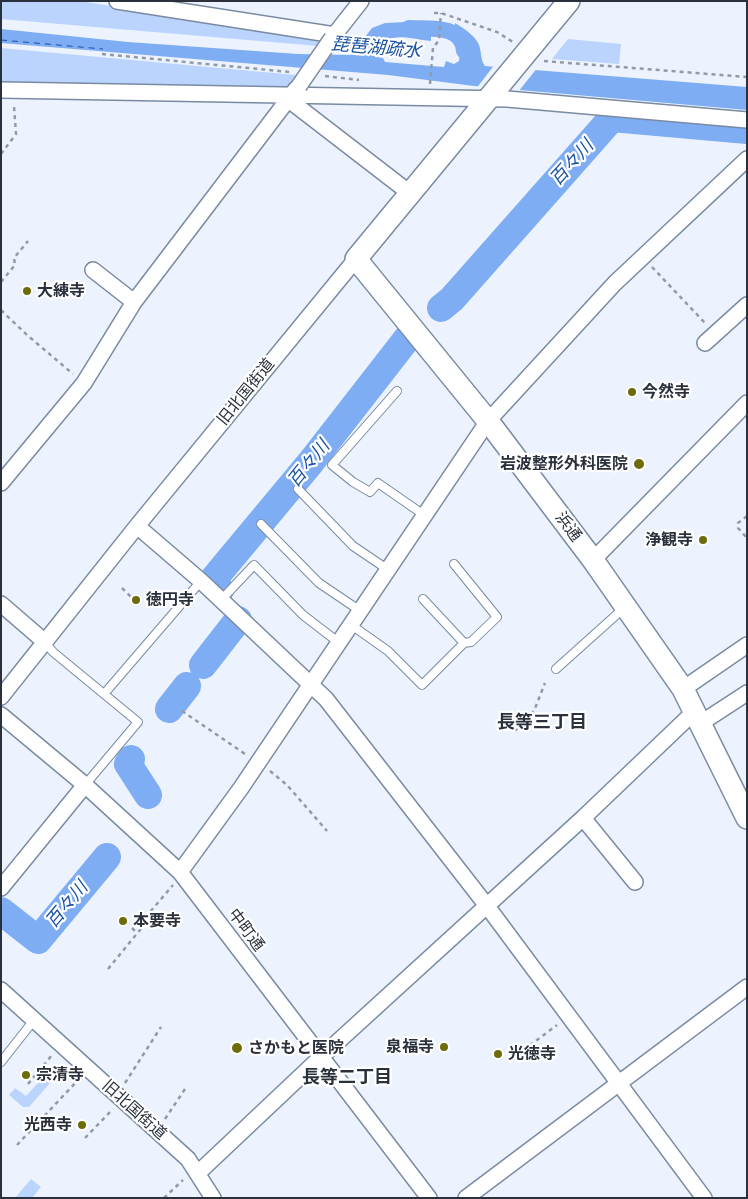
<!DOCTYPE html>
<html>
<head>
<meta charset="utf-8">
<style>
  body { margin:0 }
  #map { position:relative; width:748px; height:1199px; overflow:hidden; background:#ecf3fe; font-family:"Work Sans",sans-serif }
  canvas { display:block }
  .frame { position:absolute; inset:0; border:2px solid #2a313c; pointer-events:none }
</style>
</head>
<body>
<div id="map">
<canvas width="748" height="1199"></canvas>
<div class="frame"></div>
</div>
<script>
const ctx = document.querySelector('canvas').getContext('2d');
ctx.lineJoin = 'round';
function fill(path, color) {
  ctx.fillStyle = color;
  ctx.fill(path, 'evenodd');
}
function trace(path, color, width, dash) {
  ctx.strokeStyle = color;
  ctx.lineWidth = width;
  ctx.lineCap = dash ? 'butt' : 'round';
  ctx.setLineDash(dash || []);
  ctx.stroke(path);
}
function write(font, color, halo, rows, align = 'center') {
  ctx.font = font + ' "Work Sans","Noto Sans JP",sans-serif';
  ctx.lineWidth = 4.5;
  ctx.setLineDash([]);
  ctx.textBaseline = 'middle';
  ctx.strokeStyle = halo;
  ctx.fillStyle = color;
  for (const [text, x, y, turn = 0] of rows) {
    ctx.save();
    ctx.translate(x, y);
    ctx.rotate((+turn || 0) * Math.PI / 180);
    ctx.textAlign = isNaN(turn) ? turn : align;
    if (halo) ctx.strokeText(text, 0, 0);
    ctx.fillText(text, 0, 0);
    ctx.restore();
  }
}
const green = new Path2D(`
  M1 1H79L313 37 317 39 319 44 318 46 1 19Z
  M568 39 621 44 619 64 552 59Z
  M1 48 296 75 297 78 287 89 1 83Z
  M50 1070 57 1075 29 1107H23L9 1095 15 1088 26 1096Z
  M31 1179 41 1187 32 1198H15Z`);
const water = new Path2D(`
  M405 22 431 24V41C408 39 384 28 378 57L383 58 385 62 444 67 446 61 454 64 459 61 460 49 454 41 455 23C463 28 476 36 479 45 482 53 480 59 485 66L747 87V110L474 86 388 75 1 43V29L128 42 298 54 351 55 372 28 385 23Z`);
const pier = new Path2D(`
  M495 64 538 67 518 92 476 89Z`);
const canal = new Path2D(`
  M409 28C429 29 463 24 464 51`);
const river = new Path2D(`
  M441 308 452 299 612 118 747 130
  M220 590 212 581 311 462 409 336
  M203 665 238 620
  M169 709 187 686
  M131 759 128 764 148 795
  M1 911 38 940 107 857`);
const ferry = new Path2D(`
  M1 40 103 49`);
const path = new Path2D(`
  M434 13H441L497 32 513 42
  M102 54 290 72
  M544 61 747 77
  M325 76 359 80
  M430 84 433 48 439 40 441 13
  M1 154 16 134 14 106
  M652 267 705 323
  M1 282 15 265 14 258 28 241
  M1 310 27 335 73 374
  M747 516 738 523V528L747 538
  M122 588 131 597
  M182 711 245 754
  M515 728 516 730 534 711 545 683
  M270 771 287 785 327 831
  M148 916 156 924
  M132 928 137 933
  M108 969 144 925 150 912 173 885
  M517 1055 557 1025
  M125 1083 161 1027
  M28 1084 52 1055
  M165 1119 185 1089
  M85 1138 113 1109
  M17 1145 79 1079
  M164 1198 183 1180`);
const lane = new Path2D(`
  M397 391 332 465 353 482 370 492 378 483 424 515
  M298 489 353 546 387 569
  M261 524 319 583 359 610
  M454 564 497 617 471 642 464 643
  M221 600 254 565 303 615 338 642
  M350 624 388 651 422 685 464 643 423 599
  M45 642 53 652 138 722 85 785
  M556 669 624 608
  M104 694 201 581
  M1 1062 34 1020`);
const street = new Path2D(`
  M117 1 335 35
  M332 38 361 1
  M1 90 507 99 747 120
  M289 100 411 194
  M93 270 134 302
  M705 343 747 305
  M1 483 84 383 134 302 296 89
  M137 526 201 581 326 699 487 906 704 1198
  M593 560 747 403
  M1 604 45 642
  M683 689 747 645
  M1 697 137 526 356 259
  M1 715 85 785 180 872 429 1198
  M701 723 747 693
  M583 818 635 882
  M180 872 241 788 488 421 615 283 747 159
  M1 888 85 785
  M1 990 188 1159 213 1198
  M198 1173 321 1057 583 818 695 711
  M466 1198 747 987`);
const secondary = new Path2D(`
  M569 1 356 259 488 421 593 560 683 689 747 818`);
const streetBridge = new Path2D(`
  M299 86 332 38`);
const markers = [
  [27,291,5,"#6d6c0a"],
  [632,392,5,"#6d6c0a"],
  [639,464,6,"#6d6c0a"],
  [703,540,5,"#6d6c0a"],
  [136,600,5,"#6d6c0a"],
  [123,921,5,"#6d6c0a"],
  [444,1047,5,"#6d6c0a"],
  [237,1048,6,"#6d6c0a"],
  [498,1054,5,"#6d6c0a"],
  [26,1075,5,"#6d6c0a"],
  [82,1125,5,"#6d6c0a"]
];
const poiNames = [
  ["大練寺",37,291],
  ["今然寺",642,392],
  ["岩波整形外科医院",628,464,"right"],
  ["浄観寺",693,540,"right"],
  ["徳円寺",146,600],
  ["本要寺",133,921],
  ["泉福寺",434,1047,"right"],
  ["さかもと医院",248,1048],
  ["光徳寺",508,1054],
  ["宗清寺",36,1075],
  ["光西寺",72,1125,"right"]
];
const streetNames = [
  ["旧北国街道",246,392,-51],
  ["浜通",568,527,53],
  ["中町通",246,930,53],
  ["旧北国街道",134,1110,42]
];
const waterNames = [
  ["琵琶湖疏水",376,48,5],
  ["百々川",572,163,-48],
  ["百々川",309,464,-51],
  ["百々川",67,905,-50]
];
const neighbourhoodNames = [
  ["長等三丁目",542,723],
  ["長等二丁目",347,1078]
];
fill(green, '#bad4fd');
fill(water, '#7eadf3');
fill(pier, '#ecf3fe');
trace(canal, '#7eadf3', 16);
trace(river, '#7eadf3', 28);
trace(ferry, '#1a52a3', 1, [6, 5]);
trace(lane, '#798aa2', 10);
trace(street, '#798aa2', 18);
trace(secondary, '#798aa2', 24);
trace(path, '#939aa5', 2.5, [4, 4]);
trace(lane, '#fff', 8);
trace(street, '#fff', 15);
trace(secondary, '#fff', 21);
trace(streetBridge, '#798aa2', 18, []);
trace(streetBridge, '#fff', 15);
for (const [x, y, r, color] of markers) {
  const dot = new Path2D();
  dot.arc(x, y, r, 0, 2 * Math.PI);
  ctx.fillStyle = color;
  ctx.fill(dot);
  trace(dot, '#fff', 2);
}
write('bold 16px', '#2a313c', '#fff', poiNames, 'left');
write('16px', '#2a313c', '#fff', streetNames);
write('italic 18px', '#1a52a3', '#fff', waterNames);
write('bold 18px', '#2a313c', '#fff', neighbourhoodNames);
</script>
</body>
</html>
